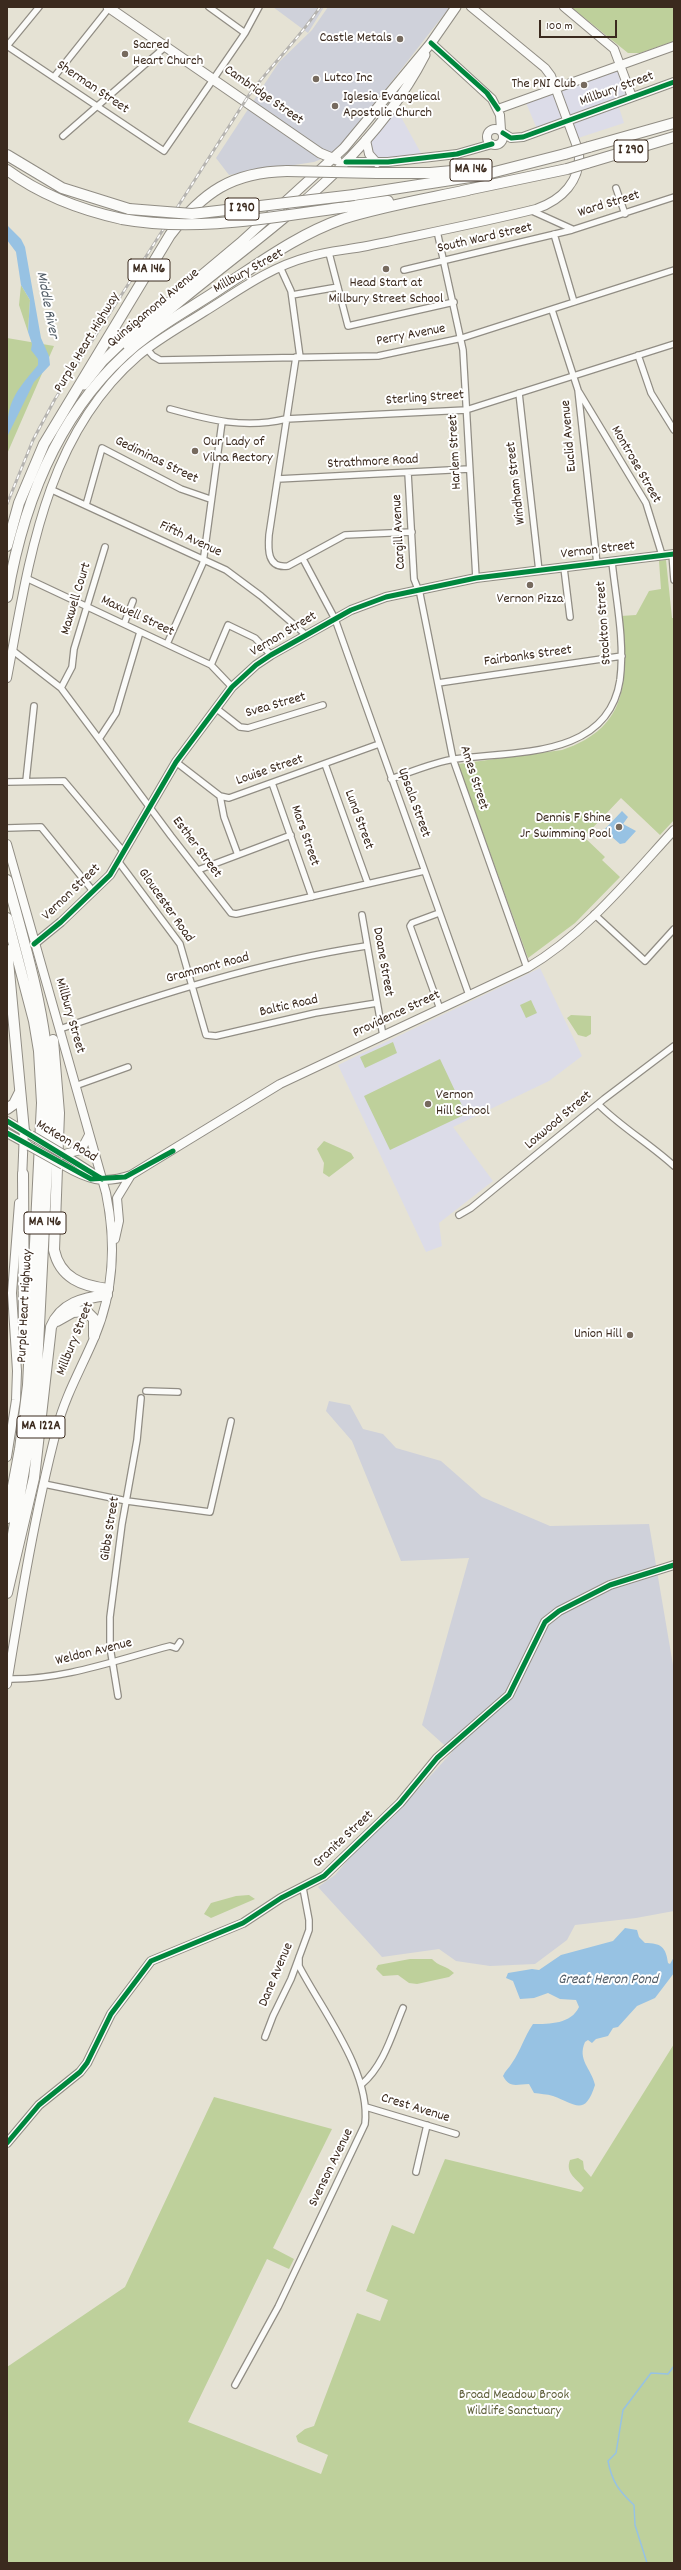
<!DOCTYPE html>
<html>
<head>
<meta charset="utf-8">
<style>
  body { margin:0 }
  #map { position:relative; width:681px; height:2570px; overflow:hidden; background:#e5e2d4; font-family:Dekko,sans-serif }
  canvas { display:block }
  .frame { position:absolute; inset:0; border:8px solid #3b2a1e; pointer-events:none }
  .scale { position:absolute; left:539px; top:20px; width:78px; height:18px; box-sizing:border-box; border:2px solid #3b2a1e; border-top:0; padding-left:5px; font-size:12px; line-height:14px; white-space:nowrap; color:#3b2a1e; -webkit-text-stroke:3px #fff; paint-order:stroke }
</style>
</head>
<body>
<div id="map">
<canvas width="681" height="2570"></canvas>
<div class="frame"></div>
<div class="scale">100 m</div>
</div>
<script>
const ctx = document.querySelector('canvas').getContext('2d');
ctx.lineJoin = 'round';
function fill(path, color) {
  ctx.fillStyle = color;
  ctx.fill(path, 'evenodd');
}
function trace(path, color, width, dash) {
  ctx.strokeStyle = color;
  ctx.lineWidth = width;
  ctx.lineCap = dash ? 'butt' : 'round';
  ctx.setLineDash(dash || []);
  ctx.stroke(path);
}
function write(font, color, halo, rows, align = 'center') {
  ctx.font = font + ' Dekko,sans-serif';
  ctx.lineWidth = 4;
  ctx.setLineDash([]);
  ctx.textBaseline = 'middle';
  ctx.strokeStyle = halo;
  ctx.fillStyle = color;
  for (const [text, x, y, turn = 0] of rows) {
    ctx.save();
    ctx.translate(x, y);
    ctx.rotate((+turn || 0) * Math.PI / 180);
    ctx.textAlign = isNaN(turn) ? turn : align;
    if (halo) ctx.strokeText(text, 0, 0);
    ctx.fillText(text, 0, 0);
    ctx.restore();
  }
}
const built = new Path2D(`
  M619 63 630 97 617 101 624 123 572 140 563 120 537 129 524 98Z
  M395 106 422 155 377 160 368 149 367 142Z
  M540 968 582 1056 549 1081 453 1127 493 1181 439 1223 442 1246 426 1252 338 1065Z`);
const industrial = new Path2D(`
  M273 7H324L308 33Z
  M328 7 449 8 336 153 314 162 229 175 216 158 279 62 312 30Z
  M329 1401 350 1405 363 1429 383 1434 396 1448 441 1461 482 1497 550 1526 649 1524 674 1671V1911L636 1918 575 1925 567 1940 535 1964 490 1966 456 1961 439 1949 382 1957 318 1887 335 1875 359 1847 393 1817 452 1752 422 1725 469 1558 401 1561 352 1441 326 1411Z`);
const green = new Path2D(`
  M571 7H674V41L640 53H628Z
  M21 285 30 300 28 332 19 305Z
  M7 338 54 346 7 454Z
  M666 560 672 618H674V820L660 835 621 798 584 837 605 857 602 860 620 877 575 923 528 958 458 764 562 750C631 727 628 677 621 616L636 615 649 591 661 589 659 561Z
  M531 1000 537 1013 526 1018 520 1005Z
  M571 1015 591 1016V1034L586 1037 578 1035 567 1018Z
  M393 1042 397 1053 365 1068 360 1057Z
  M440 1059 466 1114 390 1150 364 1096Z
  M324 1141 351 1153 354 1158 329 1177 323 1173 324 1163 317 1149Z
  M249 1895 255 1899 211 1918 204 1914 211 1903 236 1896Z
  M410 1959H432C438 1966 447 1966 454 1973L449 1977 417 1984 409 1983 398 1975 383 1976 376 1969 378 1965Z
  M674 2044V2563H7V2367L125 2287 214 2097 332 2129 273 2248 294 2259 289 2269 267 2259 188 2422 321 2474 328 2455 298 2442 296 2436 305 2429 314 2426 357 2313 380 2321 388 2300 366 2291 392 2225 414 2234 445 2159 581 2192 584 2188C576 2178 565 2173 570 2160L578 2158 583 2161 584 2169 591 2177Z`);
const water = new Path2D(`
  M7 225 21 239 25 247 41 338 49 356 50 365 34 382 7 437C7 400 15 393 38 365V359L31 350 32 344 28 332 30 300 21 285 16 252 7 240Z
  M622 811 628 817 623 824 636 831 625 843 620 844 604 830Z
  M625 1928 637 1930 639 1937 645 1943C661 1943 666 1947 668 1963L670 1964 674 1957V1973L655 1998 637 2006 618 2027 613 2028 608 2036 596 2039 592 2043 588 2040 585 2042C577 2060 591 2068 595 2085 585 2117 575 2104 553 2096 547 2094 540 2094 534 2093L529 2084C517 2084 510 2089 503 2076 505 2071 509 2068 512 2063 521 2050 524 2037 533 2024 550 2024 571 2024 579 2007L576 2000 560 1999 548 1993 534 1998 520 1999 513 1981 506 1978 508 1973 532 1969 539 1970 561 1955 613 1941Z`);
const stream = new Path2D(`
  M647 2563 635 2525 634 2505C619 2491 612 2482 608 2461L616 2453 623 2410 651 2373 668 2374 674 2366`);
const street = new Path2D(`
  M209 7 245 33
  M7 46 164 151 245 33 259 7
  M7 46 39 7
  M54 77 109 8
  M63 136 165 47
  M616 188 625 214
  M530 210 572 229
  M437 231 463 350 476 578
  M554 234 574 302
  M329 253 348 326 454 302
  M280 267 291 291 300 357
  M404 270 572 230 674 197
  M292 295 338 287
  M552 310 578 390 597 564
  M147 349 153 356 160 360 378 356 462 338 674 270
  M638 355 651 393 674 430
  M296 357 269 535C268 549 267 569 288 566L345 535 412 532
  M579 392 646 503 662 555
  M519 393 539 571
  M170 409C210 420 245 429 286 419L466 410 674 344
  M408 473 414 579 420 594 453 759 527 968
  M278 479 469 469
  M50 489 226 570 261 596 306 635
  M86 505 102 448 181 489 210 499
  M672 554 674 580
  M303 559 335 619 469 995
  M564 568 570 617
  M26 578 211 665 232 687
  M124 624 133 601
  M167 644 203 563 222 422
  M12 650 61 688 171 836 231 913 236 914 424 871
  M211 665 228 625 255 638 271 655
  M438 683 622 656
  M61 688 72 667 74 649 105 547
  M217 709 240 727 248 728 323 705
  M99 739 116 713 140 632
  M176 762 220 796 229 798 379 744
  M325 764 368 884
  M391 779C411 772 434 762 455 759 514 751 608 759 620 680 625 641 616 600 612 562
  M26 781 34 706
  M7 782 64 781 123 851
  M272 783 312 897
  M220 796 224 817 238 855
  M7 828 41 827 93 891
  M118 861 180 944 206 1035 216 1036 315 1013 377 1003
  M198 870 291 835
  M439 913 412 923 410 926 440 1009
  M594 914 645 961 674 929
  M362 915 383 1036
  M60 1029C160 994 261 962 366 946
  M75 1086 128 1067
  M598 1104C621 1127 650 1144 674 1166
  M459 1215 471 1208 604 1099 674 1046
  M146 1391 178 1392
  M44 1484 127 1501 210 1512 231 1421
  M8 1679C64 1680 116 1660 170 1646L176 1648 180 1642
  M118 1696 110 1647V1617L122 1524 137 1440 141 1398
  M265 2037 273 2016 291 1979 309 1930V1920L303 1888
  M362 2084C384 2065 392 2034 403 2008
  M366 2107 456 2134
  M416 2172 427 2125
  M235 2385 278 2307 365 2124C371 2072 323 2012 299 1966V1957`);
const secondary = new Path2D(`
  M564 7 614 49 632 97
  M431 43 492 99 500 115 501 130
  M498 109 674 46
  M487 137a8 8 0 1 1 16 0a8 8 0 1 1-16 0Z
  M503 133 511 138 523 137 674 82
  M366 140 369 154 377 163
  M346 162H388L457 154 492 144
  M7 678C29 563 44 437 138 356 158 339 182 326 204 312 238 291 270 267 308 257 327 251 347 250 367 246 423 234 480 223 536 209 562 200 581 181 579 152L551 76 545 68 471 7
  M7 844 106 1193C116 1241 114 1290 95 1336 82 1367 65 1396 57 1428 35 1512 21 1598 7 1684
  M34 944 61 922 110 875 176 762 232 687 256 665 271 655 351 610 386 597 476 578 674 554
  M7 1121 27 1133
  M7 1133 27 1144
  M63 1154 102 1179
  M64 1154 81 1150 89 1135
  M63 1165C87 1179 103 1185 131 1175L280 1084 527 968C585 934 629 879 674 830
  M22 1180 24 1131
  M115 1239 119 1221 117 1198 131 1175
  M7 1457 16 1400 17 1371 12 1293 19 1203
  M7 2143 39 2105 80 2072 87 2063 111 2014 151 1961 243 1923 281 1898 324 1876 400 1803 437 1758 509 1695 545 1622 559 1611 610 1585 674 1565`);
const primary = new Path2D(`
  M108 7 320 153 337 160
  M128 346C230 252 360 182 425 55
  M84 385 103 361 130 335 240 243 344 148 431 43 456 7`);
const highway = new Path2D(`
  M589 147 674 123
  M7 155 62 188 129 209
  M587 163 674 137
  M7 170C41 195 81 210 122 219
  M377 173H430L486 168
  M462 191 567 169
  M354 195 483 175 565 154
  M339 208 388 201
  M7 546 19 503 44 444 170 235C203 192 232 172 287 171
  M7 597C23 503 60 408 136 345 162 323 193 307 221 288 260 263 297 235 342 219 383 206 426 199 468 190
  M7 880C28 955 50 1028 50 1107L37 1366 31 1430 7 1569
  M7 918 34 1021 39 1051 42 1103 28 1385 20 1449 7 1518
  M7 950 24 1131
  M53 1040 59 1113 54 1250C60 1278 82 1286 108 1289
  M7 1109 14 1104 20 1092
  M23 1174 24 1346
  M57 1321 73 1312 86 1311 94 1319V1336
  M7 1593 34 1478 51 1327C61 1303 83 1298 107 1295`);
const rail = new Path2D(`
  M7 504 33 440 55 399 249 95C271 65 299 39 320 7`);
const secondaryBridge = new Path2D(`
  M31 1135 63 1154
  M29 1146 63 1165`);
const highwayBridge = new Path2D(`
  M565 154 589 147
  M567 169 587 163
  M287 171 377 173
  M129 209 192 214 354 195
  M122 219C195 232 267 218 339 208`);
const cycleway = new Path2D(`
  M431 43 487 93 498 109
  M503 133 511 138 523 137 674 82
  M346 162H388L457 154 492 144
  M34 944 61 922 110 875 176 762 232 687 256 665 271 655 351 610 386 597 476 578 674 554
  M7 1121 102 1179
  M7 1133 91 1179 125 1177 173 1151
  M7 2143 39 2105 80 2072 87 2063 111 2014 151 1961 243 1923 281 1898 324 1876 400 1803 437 1758 509 1695 545 1622 559 1611 610 1585 674 1565`);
const markers = [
  [400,39,4,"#766a5e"],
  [125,54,4,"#766a5e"],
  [316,79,4,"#766a5e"],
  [584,85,4,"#766a5e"],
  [335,106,4,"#766a5e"],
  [386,269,4,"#766a5e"],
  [195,451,4,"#766a5e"],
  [530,585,4,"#766a5e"],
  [619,827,4,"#766a5e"],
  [428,1104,4,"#766a5e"],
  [630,1335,4,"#766a5e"]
];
const shields = [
  [631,151,34],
  [471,170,42],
  [242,209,34],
  [149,270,42],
  [45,1223,42],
  [41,1427,48]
];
const shieldNames = [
  ["I 290",631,151],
  ["MA 146",471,170],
  ["I 290",242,209],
  ["MA 146",149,270],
  ["MA 146",45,1223],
  ["MA 122A",41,1427]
];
const poiNames = [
  ["Castle Metals",392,39,"right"],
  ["Sacred",133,46],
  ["Heart Church",133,62],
  ["Lutco Inc",324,79],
  ["The PNI Club",576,85,"right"],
  ["Iglesia Evangelical",343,98],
  ["Apostolic Church",343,114],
  ["Head Start at",386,284,"center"],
  ["Millbury Street School",386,300,"center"],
  ["Our Lady of",203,443],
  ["Vilna Rectory",203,459],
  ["Vernon Pizza",530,600,"center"],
  ["Dennis F Shine",611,819,"right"],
  ["Jr Swimming Pool",611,835,"right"],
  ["Vernon",436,1096],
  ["Hill School",436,1112],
  ["Union Hill",622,1335,"right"]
];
const streetNames = [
  ["Sherman Street",92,88,34],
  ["Millbury Street",617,90,-20],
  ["Cambridge Street",263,96,35],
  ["Ward Street",609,205,-17],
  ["South Ward Street",485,239,-13],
  ["Millbury Street",249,272,-29],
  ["Quinsigamond Avenue",154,309,-40],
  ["Perry Avenue",411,336,-11],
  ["Purple Heart Highway",88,343,-59],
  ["Sterling Street",425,399,-4],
  ["Euclid Avenue",570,436,-95],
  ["Harlem Street",456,452,-93],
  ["Gediminas Street",156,461,26],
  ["Strathmore Road",373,463,-3],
  ["Montrose Street",635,465,60],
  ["Windham Street",517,483,-97],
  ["Cargill Avenue",400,532,-93],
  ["Fifth Avenue",190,540,25],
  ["Vernon Street",598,551,-7],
  ["Maxwell Court",77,599,-73],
  ["Maxwell Street",137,617,25],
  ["Stockton Street",605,623,-94],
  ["Vernon Street",284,635,-31],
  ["Fairbanks Street",528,657,-8],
  ["Svea Street",276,706,-16],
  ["Louise Street",270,771,-19],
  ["Ames Street",473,778,72],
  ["Upsala Street",413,803,70],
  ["Lund Street",358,820,70],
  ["Mars Street",304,836,71],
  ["Esther Street",196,848,53],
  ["Vernon Street",72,893,-44],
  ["Gloucester Road",165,906,55],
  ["Doane Street",382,962,80],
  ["Grammont Road",208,969,-15],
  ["Baltic Road",289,1007,-13],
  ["Providence Street",397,1015,-25],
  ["Millbury Street",69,1016,74],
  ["Loxwood Street",559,1121,-40],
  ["McKeon Road",66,1142,31],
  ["Purple Heart Highway",26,1306,-87],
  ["Millbury Street",76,1339,-68],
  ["Gibbs Street",111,1529,-81],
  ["Weldon Avenue",94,1653,-14],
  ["Granite Street",344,1840,-43],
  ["Dane Avenue",277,1975,-67],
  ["Crest Avenue",415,2109,17],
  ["Svenson Avenue",332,2168,-64]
];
const parkNames = [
  ["Broad Meadow Brook",514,2396],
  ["Wildlife Sanctuary",514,2412]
];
const waterNames = [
  ["Middle River",46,305,79],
  ["Great Heron Pond",608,1981]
];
fill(built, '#dcdce8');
fill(industrial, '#cfd1da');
fill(green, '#bed09b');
fill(water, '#97c2e3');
trace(stream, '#97c2e3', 1.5);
trace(street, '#918d84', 8);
trace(secondary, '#918d84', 10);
trace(primary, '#918d84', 11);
trace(highway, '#918d84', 12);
trace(street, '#fbfbf9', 5.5);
trace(secondary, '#fbfbf9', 8);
trace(primary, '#fbfbf9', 9);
trace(highway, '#fbfbf9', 10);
trace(rail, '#b5b3af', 3);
trace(rail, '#fff', 1.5, [4.5]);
trace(secondaryBridge, '#918d84', 10, []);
trace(highwayBridge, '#918d84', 12, []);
trace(secondaryBridge, '#fbfbf9', 8);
trace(highwayBridge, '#fbfbf9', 10);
trace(cycleway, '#00873e', 5);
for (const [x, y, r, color] of markers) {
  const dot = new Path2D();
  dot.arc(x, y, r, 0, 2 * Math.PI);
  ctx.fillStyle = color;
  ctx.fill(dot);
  trace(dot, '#fff', 1.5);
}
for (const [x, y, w] of shields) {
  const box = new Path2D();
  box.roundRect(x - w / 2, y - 11, w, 22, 3);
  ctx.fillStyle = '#fff';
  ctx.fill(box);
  trace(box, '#3b2a1e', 1);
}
write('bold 13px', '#3b2a1e', null, shieldNames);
write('14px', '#3b2a1e', '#fff', poiNames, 'left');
write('14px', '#3b2a1e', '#fff', streetNames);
write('14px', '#5e5f39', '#fff', parkNames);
write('italic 15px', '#505b65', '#fff', waterNames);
</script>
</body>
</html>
